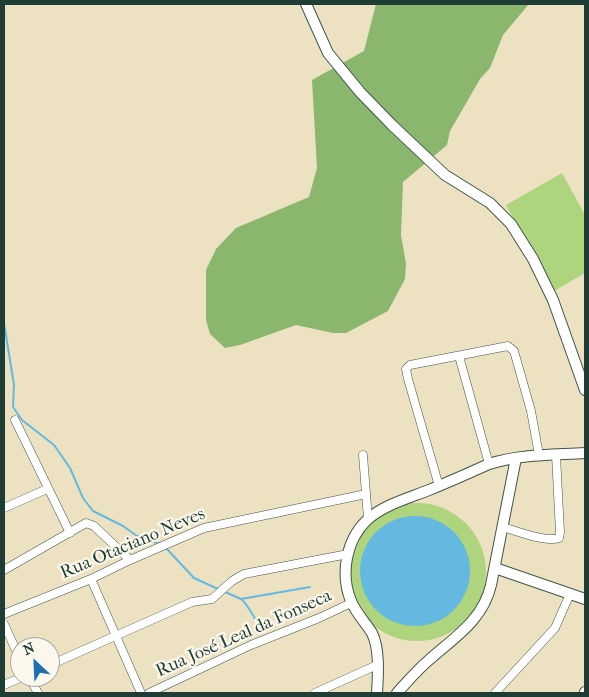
<!DOCTYPE html>
<html>
<head>
<meta charset="utf-8">
<style>
  body { margin:0 }
  #map { position:relative; width:589px; height:697px; overflow:hidden; background:#ece2c2; font-family:"IM FELL French Canon",serif }
  canvas { display:block }
  .frame { position:absolute; inset:0; border:5px solid #1f3d34; pointer-events:none }
  .north { position:absolute; left:10px; top:637px; width:50px; height:50px; box-sizing:border-box; background:#fbf7ec; border:1px solid #a3ada2; border-radius:50%; rotate:335deg; font-size:14px; font-weight:700; line-height:20px; text-align:center; color:#1f3d34 }
  .north::after { content:''; display:block; margin:auto; width:18px; height:22px; background:#1f6fb2; clip-path:polygon(50% 0,100% 100%,50% 72%,0 100%) }
</style>
</head>
<body>
<div id="map">
<canvas width="589" height="697"></canvas>
<div class="frame"></div>
<div class="north">N</div>
</div>
<script>
const ctx = document.querySelector('canvas').getContext('2d');
ctx.lineJoin = 'round';
function fill(path, color) {
  ctx.fillStyle = color;
  ctx.fill(path, 'evenodd');
}
function trace(path, color, width, dash) {
  ctx.strokeStyle = color;
  ctx.lineWidth = width;
  ctx.lineCap = dash ? 'butt' : 'round';
  ctx.setLineDash(dash || []);
  ctx.stroke(path);
}
function write(font, color, halo, rows, align = 'center') {
  ctx.font = font + ' "IM FELL French Canon",serif';
  ctx.lineWidth = 4.5;
  ctx.setLineDash([]);
  ctx.textBaseline = 'middle';
  ctx.strokeStyle = halo;
  ctx.fillStyle = color;
  for (const [text, x, y, turn = 0] of rows) {
    ctx.save();
    ctx.translate(x, y);
    ctx.rotate((+turn || 0) * Math.PI / 180);
    ctx.textAlign = isNaN(turn) ? turn : align;
    if (halo) ctx.strokeText(text, 0, 0);
    ctx.fillText(text, 0, 0);
    ctx.restore();
  }
}
const green = new Path2D(`
  M562 173 585 215V273L554 291 506 205Z
  M348 572a69 69 0 1 1 138 0a69 69 0 1 1-138 0Z`);
const forest = new Path2D(`
  M376 4H529L503 35 490 68 480 79 450 131 447 145 403 182 401 235 406 264 405 279 388 311 346 333H333L296 325 240 345 225 348 210 334 206 320V270L216 249 236 228 309 197 317 168 312 80 364 51Z`);
const water = new Path2D(`
  M360 571a55 55 0 1 1 110 0a55 55 0 1 1-110 0Z`);
const stream = new Path2D(`
  M4 323 14 385 13 407 22 420 54 445 70 468 83 498 93 511 123 526 137 536 160 544
  M166 548 194 578 218 589
  M225 592 241 599 310 587
  M241 599C247 603 252 615 258 623`);
const minor = new Path2D(`
  M459 356 489 464
  M15 420 70 533
  M363 455 368 519
  M439 486 408 379 406 369 410 365 508 346 514 351 531 411 539 455
  M4 508 47 489
  M503 527C516 531 546 543 559 538L560 532 556 455
  M4 570 86 523 94 526 130 560
  M91 579 141 693
  M4 614 91 579 130 560 204 528 366 494
  M4 624 20 659
  M50 665 192 602 212 599 232 581 244 574 348 554
  M29 677 38 693
  M4 685 22 677
  M149 693 251 645 319 618 351 603
  M315 693 377 665
  M495 693 555 628 570 594`);
const tertiary = new Path2D(`
  M306 4 328 53 360 92 392 125 445 175 490 203 511 224 533 259 553 300 585 390
  M495 568 585 599
  M377 693C378 676 380 649 372 633 365 622 356 613 351 601 340 574 346 540 367 520 383 505 409 498 429 490 449 482 469 473 489 464 520 454 553 455 585 453
  M397 693C407 682 417 670 429 660 455 637 483 620 491 585L516 458
  M585 693V692`);
const streetNames = [
  ["Rua Otaciano Neves",133,544,-23],
  ["Rua José Leal da Fonseca",244,634,-24]
];
fill(green, '#aed47e');
fill(forest, '#8ab66d');
fill(water, '#65b8e0');
trace(stream, '#65b8e0', 2);
trace(minor, '#3e5649', 9);
trace(tertiary, '#3e5649', 12);
trace(minor, '#fff', 8);
trace(tertiary, '#fff', 10);
write('18px', '#1f3d34', '#fbf7ec', streetNames);
</script>
</body>
</html>
